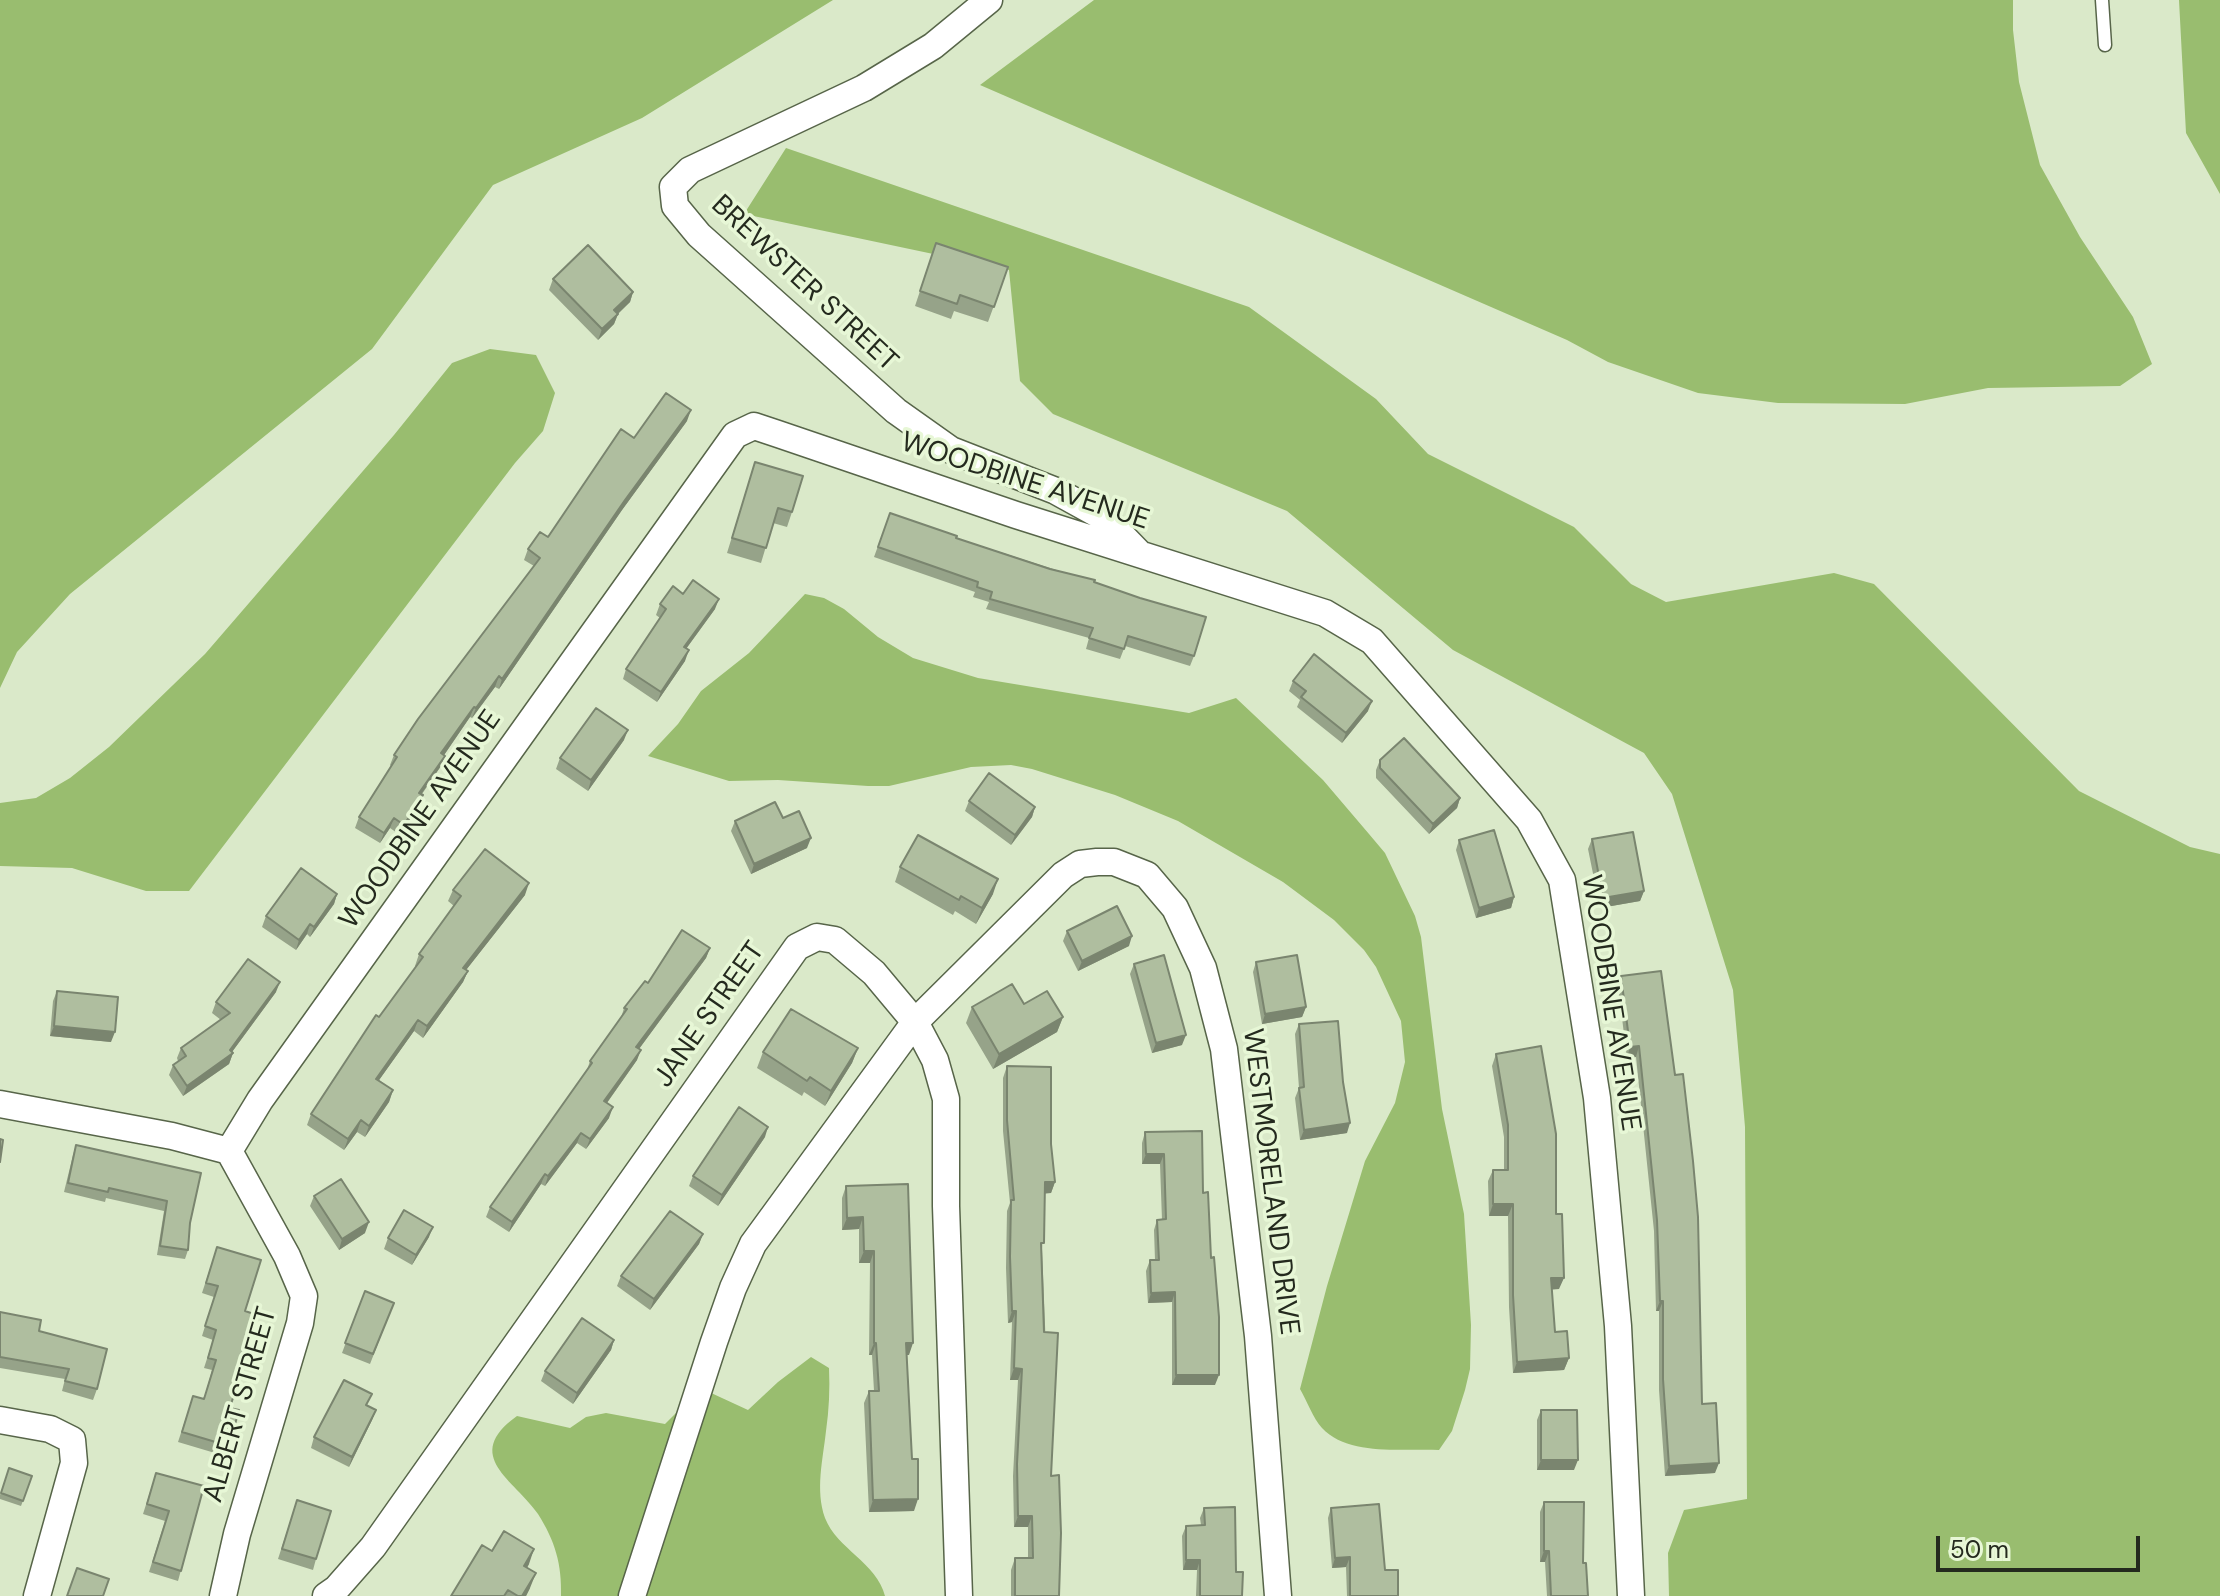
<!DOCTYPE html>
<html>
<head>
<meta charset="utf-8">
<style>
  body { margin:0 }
  #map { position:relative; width:2220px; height:1596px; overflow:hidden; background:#dae9c9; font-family:"DM Sans",sans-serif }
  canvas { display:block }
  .scale { position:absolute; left:1936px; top:1536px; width:204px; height:36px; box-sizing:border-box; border:4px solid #242a1e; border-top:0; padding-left:10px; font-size:24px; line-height:28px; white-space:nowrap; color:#242a1e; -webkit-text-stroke:6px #e7f7d6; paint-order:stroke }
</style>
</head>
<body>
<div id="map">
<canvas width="2220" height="1596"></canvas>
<div class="scale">50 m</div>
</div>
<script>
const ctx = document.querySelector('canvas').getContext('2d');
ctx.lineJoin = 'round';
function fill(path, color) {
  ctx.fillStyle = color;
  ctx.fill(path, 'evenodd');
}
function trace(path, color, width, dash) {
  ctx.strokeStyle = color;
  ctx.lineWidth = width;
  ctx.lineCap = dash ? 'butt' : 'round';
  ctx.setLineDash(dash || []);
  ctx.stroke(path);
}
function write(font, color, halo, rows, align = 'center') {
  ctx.font = font + ' "DM Sans",sans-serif';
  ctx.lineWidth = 7;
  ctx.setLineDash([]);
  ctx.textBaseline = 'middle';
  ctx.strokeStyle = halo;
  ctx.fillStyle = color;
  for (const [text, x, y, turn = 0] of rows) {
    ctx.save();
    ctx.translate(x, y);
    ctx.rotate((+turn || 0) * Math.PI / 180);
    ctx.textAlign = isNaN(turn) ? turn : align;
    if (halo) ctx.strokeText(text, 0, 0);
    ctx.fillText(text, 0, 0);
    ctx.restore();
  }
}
const forest = new Path2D(`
  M0 0H833L642 118 493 185 372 349 70 594 17 652 0 688Z
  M1094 0H2013V30L2019 82 2040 165 2080 237 2133 317 2152 364 2120 386 1988 388 1905 404 1778 403 1698 393 1608 362 1567 340 980 85Z
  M2179 0H2220V194L2186 133Z
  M786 148 1249 307 1376 399 1428 454 1574 527 1631 584 1666 602 1834 573 1874 584 2079 791 2190 847 2220 854V1596H1669L1668 1553 1684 1510 1747 1499 1745 1127 1733 990 1672 794 1644 753 1453 650 1287 511 1053 414 1020 381 1009 270 744 214Z
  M490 349 536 355 555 393 543 431 515 463 189 891H146L72 868 0 866V803L36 798 70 778 109 747 205 654 394 435 452 363Z
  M805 594 824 598 844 609 878 637 913 658 978 678 1189 713 1236 698 1323 780 1369 834 1385 853 1415 916 1421 937 1442 1109 1464 1214 1471 1325 1470 1369 1465 1390 1452 1431 1439 1450C1404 1448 1349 1457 1322 1428 1313 1418 1307 1401 1300 1389L1327 1286 1365 1161 1395 1103 1405 1062 1401 1021 1376 967 1364 950 1334 920 1283 882 1178 821 1115 795 1032 769 1011 765 971 767 889 786H868L778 780 729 781 648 756 678 724 701 691 749 653Z
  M811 1357 829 1368C830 1389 829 1410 826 1431 823 1459 815 1490 825 1518 837 1549 877 1563 885 1596H561C562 1564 555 1541 538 1514 515 1480 461 1456 517 1416L570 1428 586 1417 606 1413 665 1424 686 1403 709 1392 748 1410 778 1382Z`);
const lane = new Path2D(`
  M2102 0 2105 45`);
const street = new Path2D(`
  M989 0 933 46 864 88 690 170 673 187 675 206 699 235 896 411 951 450 1056 491 1105 518 1138 552
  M0 1104 172 1136 229 1151
  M229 1151 260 1100 735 435 754 426 778 434 1016 515 1325 613 1372 641 1529 820 1562 880 1597 1098 1618 1326 1631 1596
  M0 1420 50 1429 72 1440 74 1463 37 1596
  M223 1596 237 1534 300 1323 304 1296 287 1256 229 1151
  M326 1596 336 1589 373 1547 797 947 817 937 835 940 874 973 915 1022 935 1060 946 1099V1206L959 1596
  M632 1596 714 1342 733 1288 753 1244 915 1022 1063 875 1080 864 1097 862H1114L1147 875 1175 908 1203 968 1224 1049 1258 1336 1278 1596`);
const wall = new Path2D(`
  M936 243 1008 267 988 322 954 311 951 319 915 306Z
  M553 279 633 292 630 302 618 314 614 324 598 340 549 290Z
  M687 421 622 510 499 689 495 687 472 718 470 717 444 755 441 766 422 794 419 805 400 835 390 828 380 843 355 828 359 817 391 766 390 765 394 755 534 566 524 560 528 549 548 537 634 438Z
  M755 462 792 512 787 527 773 523 761 563 727 553Z
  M890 513 956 538 1094 582 1194 656 1190 666 1125 646 1120 659 1086 649 1089 638 986 609 989 602 973 597 975 592 874 557Z
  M660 604 715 609 686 649 685 661 657 702 623 679 626 669 660 618 656 615Z
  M1293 681 1368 711 1342 743 1297 707 1300 700 1289 691Z
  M624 740 588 791 556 769 560 758Z
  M1380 760 1460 798 1457 808 1429 834 1376 778V770Z
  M969 801 1035 807 1032 817 1011 845 965 811Z
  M783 818 807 848 751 874 731 831 735 821Z
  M1592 839 1644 891 1640 901 1600 908 1588 849Z
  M1459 840 1514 897 1511 908 1476 918 1456 850Z
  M900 867 993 894 976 924 955 911 953 915 895 882Z
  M453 890 525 895 466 970 468 971 463 982 423 1038 414 1031 379 1080 393 1090 389 1102 365 1137 357 1132 344 1150 307 1125 311 1114 416 967 415 966 419 954 454 906 448 901Z
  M337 894 334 904 310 937 307 934 296 950 262 927 266 916Z
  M1067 931 1129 946 1078 971 1063 941Z
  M710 948 706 958 639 1049 637 1060 607 1103 609 1118 586 1149 577 1143 545 1186 541 1184 509 1232 486 1217 490 1207 587 1070 590 1061 621 1018 624 1008 648 983Z
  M1256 962 1306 1007 1302 1017 1262 1024 1253 972Z
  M1134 964 1182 1045 1152 1053 1130 974Z
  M1661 971 1702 1404 1715 1473 1665 1476 1659 1390V1311H1656L1654 1231 1636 1057 1627 1058 1618 986 1621 976Z
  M57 991 111 1042 50 1036 53 1001Z
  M276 992 232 1052 233 1053 229 1064 183 1096 169 1075 173 1065 178 1061 177 1058 181 1048 221 1020 212 1013 216 1002Z
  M1024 1004 1063 1017 1057 1032 993 1069 966 1023 972 1007Z
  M1299 1024 1343 1082 1347 1133 1300 1140 1295 1098 1299 1088 1295 1034Z
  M858 1048 852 1063 825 1106 804 1092 802 1096 757 1068 763 1052Z
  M1496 1054 1556 1214 1559 1289H1552L1555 1332 1569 1358 1564 1370 1513 1373 1509 1307 1508 1216H1489L1488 1181 1493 1170H1504V1137L1492 1066Z
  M1007 1066 1051 1144 1055 1182 1051 1193H1045L1042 1249 1051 1476 1059 1596H1011V1570L1015 1558H1028V1527H1014L1013 1476 1018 1380H1010L1012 1322 1008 1323 1006 1268 1007 1211 1010 1203 1003 1131V1078Z
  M1145 1132 1203 1193 1215 1385H1172V1302L1148 1303 1146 1271 1150 1260H1155L1154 1230 1157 1220H1162L1160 1164H1142V1143Z
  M765 1137 718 1206 689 1186 693 1176Z
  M76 1145 201 1173 190 1223 188 1250 185 1259 157 1255 164 1211 106 1198 105 1202 64 1192 73 1155Z
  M908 1184 909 1355H907L914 1511 869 1512 864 1403 869 1391H874L872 1355H869L870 1263H859V1229L842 1230V1198L846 1186Z
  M314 1196 365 1233 339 1250 310 1206Z
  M703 1234 699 1244 650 1310 617 1286 621 1276Z
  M429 1237 412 1265 384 1249 388 1238Z
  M217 1247 245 1311 230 1408 229 1446 225 1456 178 1442 193 1396 204 1399 212 1370 204 1368 213 1340 202 1336 214 1297 202 1293Z
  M365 1291 394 1303 370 1364 342 1353Z
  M0 1312 39 1331 97 1389 93 1400 62 1391 65 1379 0 1368Z
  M614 1340 611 1350 573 1404 541 1381 545 1371Z
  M368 1406 376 1410 372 1420 349 1467 311 1448 314 1437Z
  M1541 1410 1574 1470H1537V1420Z
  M9 1468 32 1476 21 1506 0 1499V1495Z
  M156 1473 204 1486 178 1581 149 1572 165 1521 143 1514Z
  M297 1500 316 1559 313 1570 278 1559Z
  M1544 1502 1583 1563 1588 1596H1547L1545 1562H1540V1512Z
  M1204 1508 1236 1572 1242 1596H1196L1197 1570H1183L1182 1536 1186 1526 1201 1525 1200 1518Z
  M1331 1508 1385 1570 1398 1596H1347L1346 1567 1332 1568 1328 1518Z
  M492 1551 529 1564 527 1568 530 1588 526 1596H451Z`);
const shadedWall = new Path2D(`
  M633 292 630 302 611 320 614 310Z
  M618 314 614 324 598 340 602 329Z
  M691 410 687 421 622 510 499 689 502 679 625 500Z
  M719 599 715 609 680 657 684 647Z
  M689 650 685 661 657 702 661 692Z
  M499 676 495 687 472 718 476 708Z
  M1372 701 1368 711 1342 743 1346 733Z
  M474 707 470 717 438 764 441 753Z
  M628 730 624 740 588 791 591 780Z
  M445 756 441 766 415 803 419 793Z
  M423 795 419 805 400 835 404 825Z
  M1460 798 1457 808 1429 834 1433 824Z
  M1035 807 1032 817 1011 845 1015 835Z
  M394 818 390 828 380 843 384 833Z
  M811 838 807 848 751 874 754 864Z
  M998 879 993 894 976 924 982 908Z
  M529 883 525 895 459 979 463 968Z
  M1644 891 1640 901 1600 908 1603 898Z
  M337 894 334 904 310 937 314 927Z
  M1514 897 1511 908 1476 918 1479 908Z
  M310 924 307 934 296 950 299 940Z
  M1132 936 1129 946 1078 971 1082 961Z
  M710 948 706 958 633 1057 636 1047Z
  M468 971 463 982 423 1038 427 1026Z
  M280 982 276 992 229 1056 233 1053 229 1064 183 1096 187 1086 230 1050Z
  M1306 1007 1302 1017 1262 1024 1265 1014Z
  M1063 1017 1057 1032 993 1069 999 1054Z
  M418 1020 414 1031 372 1090 376 1079Z
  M54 1026 115 1032 111 1042 50 1036Z
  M1186 1035 1182 1045 1152 1053 1156 1043Z
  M1639 1046 1636 1057 1627 1058 1630 1047Z
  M858 1048 852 1063 825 1106 831 1091Z
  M641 1050 637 1060 601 1111 604 1101Z
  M393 1090 389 1102 365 1137 369 1126Z
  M613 1107 609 1118 586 1149 590 1139Z
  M361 1120 357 1132 344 1150 348 1139Z
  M1350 1123 1347 1133 1300 1140 1304 1130Z
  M768 1127 765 1137 718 1206 722 1195Z
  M581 1133 577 1143 545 1186 548 1176Z
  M1146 1154H1164L1160 1164H1142Z
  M545 1174 541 1184 509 1232 512 1222Z
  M1045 1182H1055L1051 1193 1041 1194Z
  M1493 1204H1513L1508 1216H1489Z
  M863 1217 859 1229 842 1230 847 1218Z
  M369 1222 365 1233 339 1250 342 1239Z
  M433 1227 429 1237 412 1265 416 1255Z
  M703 1234 699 1244 650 1310 654 1299Z
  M864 1251H874L870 1263H859Z
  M1551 1278H1564L1559 1289 1547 1290Z
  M1175 1292 1172 1302 1148 1303 1151 1293Z
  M1660 1301H1663L1659 1311H1656Z
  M1012 1311H1016L1012 1322 1008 1323Z
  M614 1340 611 1350 573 1404 577 1393Z
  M874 1343H876L872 1355H869Z
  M906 1343H913L909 1355H902Z
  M1569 1358 1564 1370 1513 1373 1517 1362Z
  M1014 1368 1022 1369 1018 1380H1010Z
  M1176 1375H1219L1215 1385H1172Z
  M376 1410 372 1420 349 1467 352 1457Z
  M1541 1460H1578L1574 1470H1537Z
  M1719 1463 1715 1473 1665 1476 1669 1466Z
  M918 1499 914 1511 869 1512 873 1500Z
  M1018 1516H1032L1028 1527H1014Z
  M534 1549 529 1564 519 1581 524 1566Z
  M1544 1551H1549L1545 1562H1540Z
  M1350 1557 1346 1567 1332 1568 1335 1558Z
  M1186 1560H1200L1197 1570H1183Z
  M536 1573 530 1588 526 1596H522Z`);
const building = new Path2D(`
  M936 243 1008 267 994 307 960 295 957 304 920 291Z
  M588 245 633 292 614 310 618 314 602 329 553 279Z
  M666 393 691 410 625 500 502 679 499 676 476 708 474 707 441 753 445 756 419 793 423 795 404 825 394 818 384 833 359 817 397 757 394 755 418 719 540 558 528 549 540 532 548 537 621 429 634 438Z
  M755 462 803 476 792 512 778 508 766 548 732 538Z
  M890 513 957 536 956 538 1050 569 1095 580 1094 582 1140 598 1206 617 1194 656 1128 636 1124 649 1089 638 1093 628 990 599 992 592 977 587 978 582 878 547Z
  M693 580 719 599 684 647 689 650 661 692 626 669 666 609 660 604 673 586 683 594Z
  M1314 654 1372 701 1346 733 1301 697 1306 691 1293 681Z
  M596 708 628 730 591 780 560 758Z
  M1404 738 1460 798 1433 824 1380 768V760Z
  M989 773 1035 807 1015 835 969 801Z
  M775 802 783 818 799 811 811 838 754 864 735 821Z
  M1494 830 1514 897 1479 908 1459 840Z
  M1633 832 1644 891 1603 898 1592 839Z
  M918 835 998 879 982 908 961 896 959 900 900 867Z
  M485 849 529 883 463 968 468 971 427 1026 418 1020 376 1079 393 1090 369 1126 361 1120 348 1139 311 1114 376 1015 379 1017 423 957 419 954 461 896 453 890Z
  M301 868 337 894 314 927 310 924 299 940 266 916Z
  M1117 906 1132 936 1082 961 1067 931Z
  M682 930 710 948 636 1047 641 1050 604 1101 613 1107 590 1139 581 1133 548 1176 545 1174 512 1222 490 1207 592 1063 590 1061 627 1009 624 1008 645 981 648 983Z
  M1164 955 1186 1035 1156 1043 1134 964Z
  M1297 955 1306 1007 1265 1014 1256 962Z
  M248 959 280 982 230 1050 233 1053 187 1086 173 1065 186 1056 181 1048 230 1013 216 1002Z
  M1661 971 1675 1075 1683 1074 1693 1161 1698 1217 1702 1404 1716 1403 1719 1463 1669 1466 1663 1379V1301H1660L1657 1220 1639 1046 1630 1047 1621 976Z
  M1012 984 1024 1004 1047 991 1063 1017 999 1054 972 1007Z
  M57 991 118 997 115 1032 54 1026Z
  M791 1009 858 1048 831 1091 810 1077 807 1081 763 1052Z
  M1338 1021 1343 1082 1350 1123 1304 1130 1299 1088 1304 1087 1299 1024Z
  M1541 1046 1556 1134V1214H1562L1564 1278H1551L1555 1332 1567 1331 1569 1358 1517 1362 1513 1295V1204H1493V1170H1508V1125L1496 1054Z
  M1007 1066 1051 1067V1144L1055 1182H1045L1044 1243H1041L1044 1332 1058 1333 1051 1476 1059 1475 1061 1533 1059 1596H1015V1558H1033L1032 1516H1018L1017 1464 1022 1369 1014 1368 1016 1311H1012L1010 1257 1011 1200H1014L1007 1120Z
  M739 1107 768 1127 722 1195 693 1176Z
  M1202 1131 1203 1193 1208 1192 1211 1258 1214 1257 1219 1317V1375H1176L1175 1292 1151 1293 1150 1260H1159L1157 1220 1166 1219 1164 1154H1146L1145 1132Z
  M0 1139 3 1140 0 1162Z
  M76 1145 201 1173 190 1223 188 1250 160 1246 167 1201 109 1188 108 1192 68 1183Z
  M341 1179 369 1222 342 1239 314 1196Z
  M908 1184 913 1343H906L912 1459H918V1499L873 1500 869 1391H879L876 1343H874V1251H864L863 1217 847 1218 846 1186Z
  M404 1210 433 1227 416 1255 388 1238Z
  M670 1211 703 1234 654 1299 621 1276Z
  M217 1247 261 1260 245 1311 257 1315 230 1408 239 1410 229 1446 182 1432 193 1396 204 1399 216 1360 208 1358 216 1330 205 1326 218 1286 206 1283Z
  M365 1291 394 1303 373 1354 345 1343Z
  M0 1312 41 1320 39 1331 107 1349 97 1389 65 1381 69 1369 0 1357Z
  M582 1318 614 1340 577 1393 545 1371Z
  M344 1380 372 1394 366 1405 376 1410 352 1457 314 1437Z
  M1541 1410H1577L1578 1460H1541Z
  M9 1468 32 1476 23 1501 1 1493Z
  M156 1473 204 1486 181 1571 153 1562 169 1511 147 1504Z
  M297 1500 331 1511 316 1559 282 1549Z
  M1544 1502H1584L1583 1563H1586L1588 1596H1551L1549 1551H1544Z
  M1379 1504 1385 1570H1398V1596H1350V1557L1335 1558 1331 1508Z
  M1235 1507 1236 1572H1243L1242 1596H1200V1560H1186V1526L1205 1525 1204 1508Z
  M504 1531 534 1549 524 1566 536 1573 522 1596H518L508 1590 504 1596H451L482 1545 492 1551Z
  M77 1568 109 1579 103 1596H67Z`);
const streetNames = [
  ["BREWSTER STREET",804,284,43],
  ["WOODBINE AVENUE",1025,482,18],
  ["WOODBINE AVENUE",421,820,-55],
  ["WOODBINE AVENUE",1610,1003,81],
  ["JANE STREET",710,1015,-55],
  ["WESTMORELAND DRIVE",1270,1182,83],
  ["ALBERT STREET",241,1405,-74]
];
fill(forest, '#99bd6f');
trace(lane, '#576549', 15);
trace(street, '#576549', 29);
trace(lane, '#fff', 12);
trace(street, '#fff', 26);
fill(wall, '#96a389');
fill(shadedWall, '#7a856f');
fill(building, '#afbe9f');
trace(building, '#7a856f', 2);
write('28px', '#242a1e', '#e7f7d6', streetNames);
</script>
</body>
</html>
